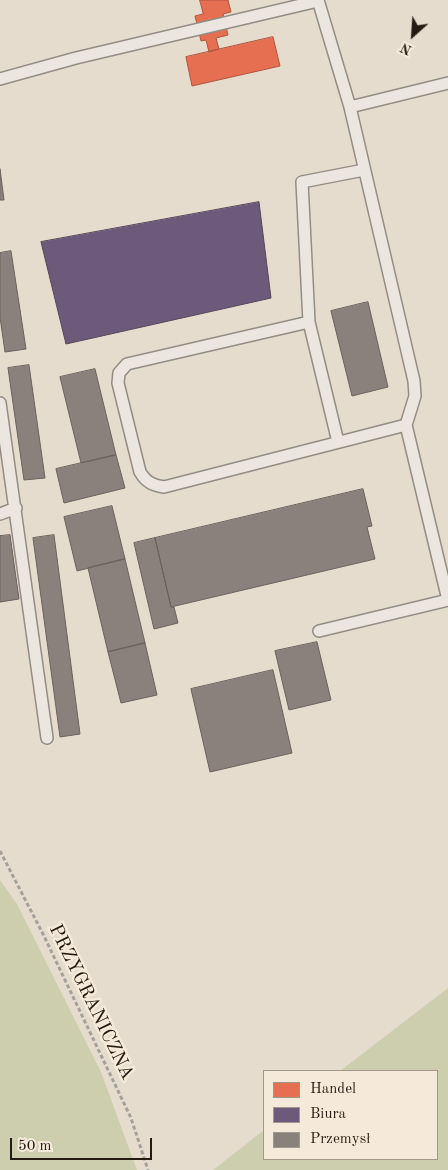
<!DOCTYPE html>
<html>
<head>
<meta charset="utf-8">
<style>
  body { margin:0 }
  #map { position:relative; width:448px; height:1170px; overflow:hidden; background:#e5dcce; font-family:"Old Standard TT",serif }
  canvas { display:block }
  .legend { position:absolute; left:263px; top:1070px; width:175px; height:90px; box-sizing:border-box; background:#f5ead9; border:1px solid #a2978a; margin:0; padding:6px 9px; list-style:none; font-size:15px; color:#251b13 }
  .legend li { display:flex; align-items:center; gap:10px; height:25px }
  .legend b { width:25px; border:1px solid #a2978a }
  .north { position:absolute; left:388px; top:10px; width:50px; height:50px; -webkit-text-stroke:4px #f5ead9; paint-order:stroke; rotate:206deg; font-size:14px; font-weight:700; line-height:20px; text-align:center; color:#251b13 }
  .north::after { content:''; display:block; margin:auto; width:18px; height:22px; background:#251b13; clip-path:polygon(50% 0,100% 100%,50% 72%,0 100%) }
  .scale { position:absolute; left:10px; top:1138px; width:142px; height:22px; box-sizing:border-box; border:2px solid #251b13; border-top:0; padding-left:6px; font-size:15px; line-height:18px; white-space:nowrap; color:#251b13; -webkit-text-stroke:4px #f5ead9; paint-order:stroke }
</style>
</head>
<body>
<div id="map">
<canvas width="448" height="1170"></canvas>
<ul class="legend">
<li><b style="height:14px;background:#e76f51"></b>Handel</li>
<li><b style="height:14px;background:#6d597a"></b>Biura</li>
<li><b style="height:14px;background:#8a817c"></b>Przemysł</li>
</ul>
<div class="north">N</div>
<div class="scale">50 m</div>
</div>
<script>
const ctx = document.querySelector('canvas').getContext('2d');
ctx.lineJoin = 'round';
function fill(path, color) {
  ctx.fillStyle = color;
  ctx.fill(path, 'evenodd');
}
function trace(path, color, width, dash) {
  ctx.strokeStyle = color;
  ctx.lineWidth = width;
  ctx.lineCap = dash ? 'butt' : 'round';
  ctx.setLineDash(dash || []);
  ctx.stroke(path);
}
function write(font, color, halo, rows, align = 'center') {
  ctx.font = font + ' "Old Standard TT",serif';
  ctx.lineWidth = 5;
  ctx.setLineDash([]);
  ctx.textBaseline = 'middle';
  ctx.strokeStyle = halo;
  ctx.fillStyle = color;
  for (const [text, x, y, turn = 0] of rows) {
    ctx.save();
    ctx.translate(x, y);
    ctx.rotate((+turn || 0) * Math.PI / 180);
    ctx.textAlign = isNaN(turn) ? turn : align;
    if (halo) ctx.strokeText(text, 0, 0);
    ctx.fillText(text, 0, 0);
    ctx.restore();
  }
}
const green = new Path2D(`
  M0 880 17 904 101 1072 137 1170H0Z
  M448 988V1170H213L264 1130V1159H437V1071H340Z`);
const shops = new Path2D(`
  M200 0H228L231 12 223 14 228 35 216 38 219 49 209 52 206 40 201 41 195 16 203 14Z
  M273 37 280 66 192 86 186 57Z`);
const offices = new Path2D(`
  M259 202 271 298 66 344 41 242Z`);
const industry = new Path2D(`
  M0 169 4 200H0Z
  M11 251 26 349 5 352 0 317V253Z
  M368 302 388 387 352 396 331 311Z
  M29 365 45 478 24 480 8 368Z
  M95 369 116 455 81 463 60 377Z
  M116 455 125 488 64 503 56 469Z
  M363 489 372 526 367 527 375 559 171 607 155 538Z
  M112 506 125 559 77 571 64 517Z
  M10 535 19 599 0 602V536Z
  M54 535 80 734 60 737 33 538Z
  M155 538 171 607H174L178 623 154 629 134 543Z
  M125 559 145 643 108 652 88 568Z
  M317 642 331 700 289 710 275 651Z
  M145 643 157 695 121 703 108 652Z
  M273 670 292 753 210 772 191 689Z`);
const path = new Path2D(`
  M0 851 43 934 131 1118 148 1170`);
const service = new Path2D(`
  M318 0 350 107 414 381 415 396 406 425 448 600
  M0 79 76 58 318 1
  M350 107 448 83
  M364 170 302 182 309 322 127 364 119 373 118 383 140 472C146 482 152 485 164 487L406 425
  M309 322 338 442
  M0 403 47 738
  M0 514 16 508
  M319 631 448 600`);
const streetNames = [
  ["PRZYGRANICZNA",91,1002,64]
];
fill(green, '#cdceae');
fill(shops, '#e76f51');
trace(shops, '#ad563e', 1);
fill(offices, '#6d597a');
trace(offices, '#57465b', 1);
fill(industry, '#8a817c');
trace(industry, '#6c625c', 1);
trace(service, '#938d84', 14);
trace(path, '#a5a09b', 3, [4, 2.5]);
trace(service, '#ebe6df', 11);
write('19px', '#251b13', '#f5ead9', streetNames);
</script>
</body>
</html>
